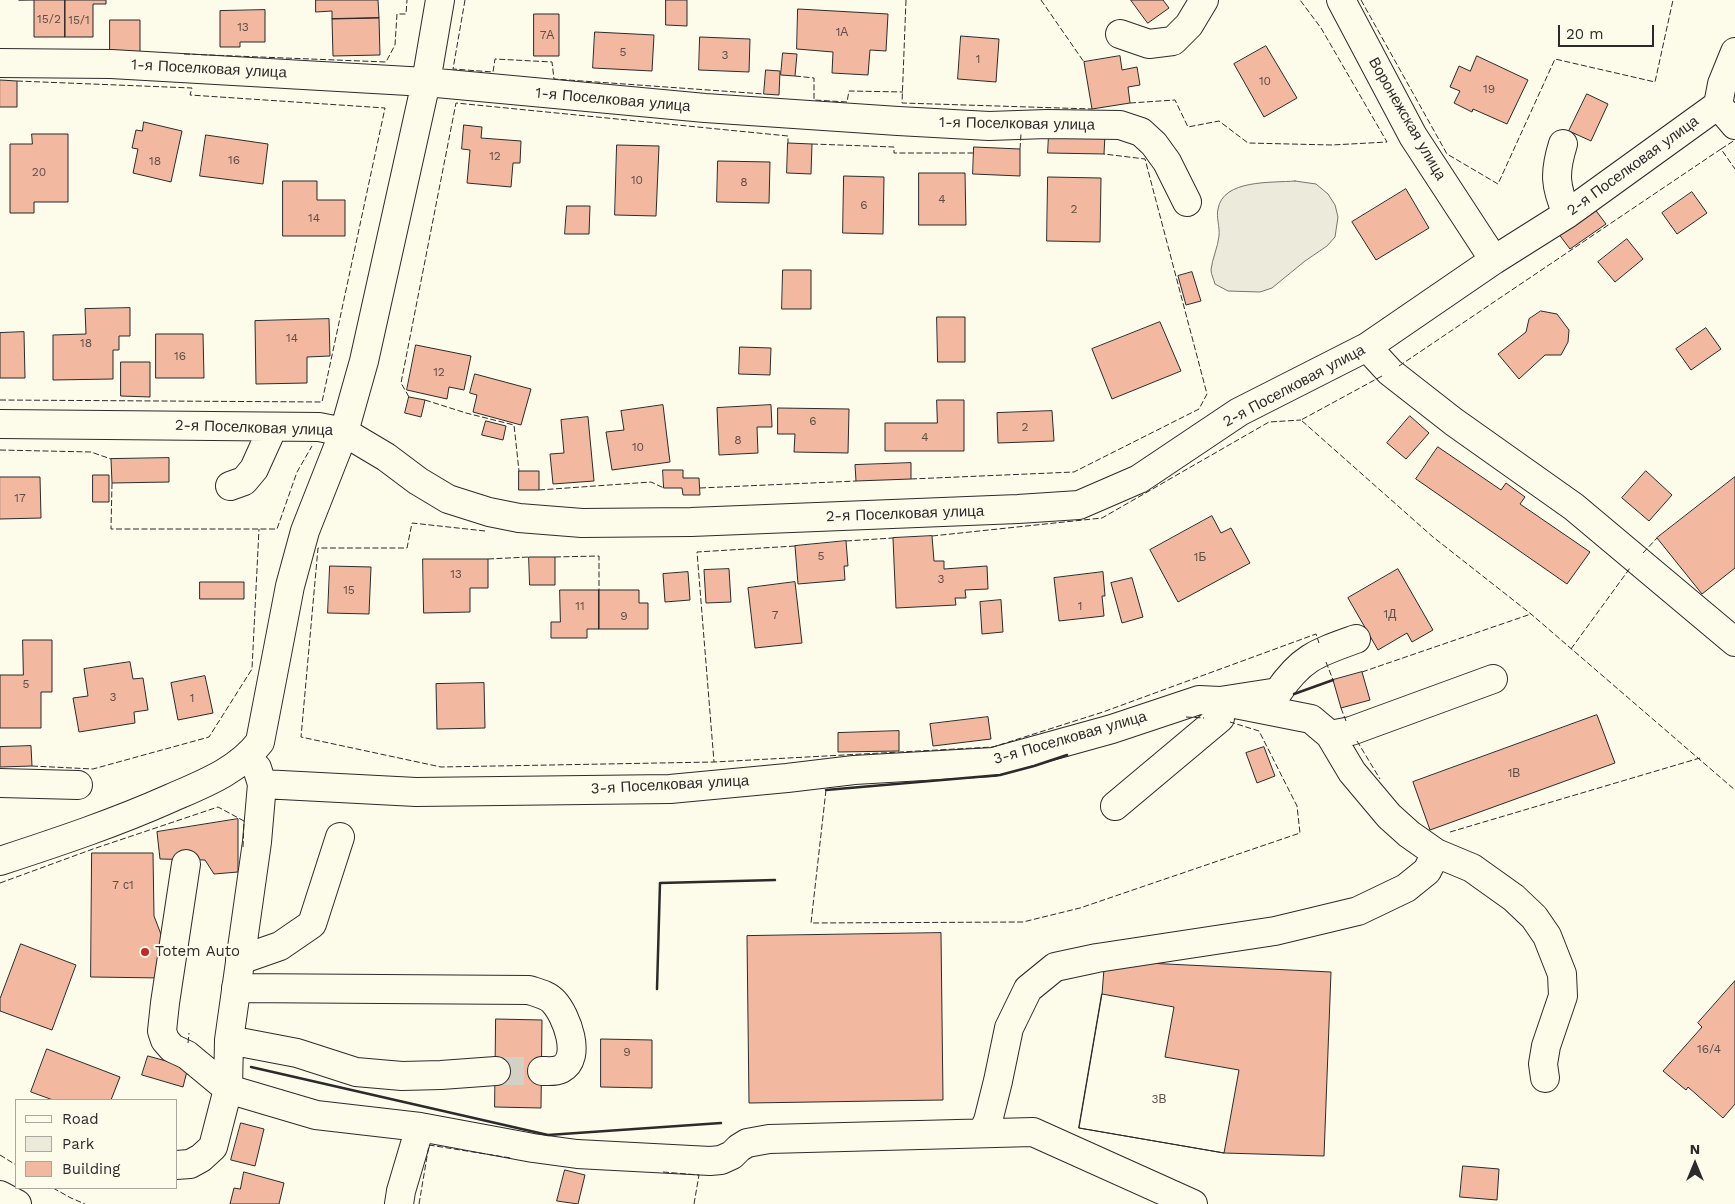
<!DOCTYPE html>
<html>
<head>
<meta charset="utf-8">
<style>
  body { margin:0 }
  #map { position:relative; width:1735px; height:1204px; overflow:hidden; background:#fdfbea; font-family:"Work Sans",sans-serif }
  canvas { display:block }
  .legend { position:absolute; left:15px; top:1099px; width:162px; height:90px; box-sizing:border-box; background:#fdfbea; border:1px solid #a9a89e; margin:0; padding:6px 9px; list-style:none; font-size:15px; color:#2b2b2b }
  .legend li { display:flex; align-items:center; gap:10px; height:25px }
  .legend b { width:25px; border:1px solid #a9a89e }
  .north { position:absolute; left:1670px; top:1139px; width:50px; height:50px; -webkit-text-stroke:4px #fdfbea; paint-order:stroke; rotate:0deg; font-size:14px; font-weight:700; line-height:20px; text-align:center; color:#2b2b2b }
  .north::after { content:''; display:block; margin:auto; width:18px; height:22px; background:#2b2b2b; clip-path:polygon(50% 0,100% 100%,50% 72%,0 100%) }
  .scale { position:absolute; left:1558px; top:25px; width:96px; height:22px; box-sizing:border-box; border:2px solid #2b2b2b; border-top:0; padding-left:6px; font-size:15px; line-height:18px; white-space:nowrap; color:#2b2b2b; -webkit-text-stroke:4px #fdfbea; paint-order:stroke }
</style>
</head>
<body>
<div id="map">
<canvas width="1735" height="1204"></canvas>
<ul class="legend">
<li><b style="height:6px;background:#fdfbea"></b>Road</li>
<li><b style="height:14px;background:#ecebdb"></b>Park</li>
<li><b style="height:14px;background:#f2b8a0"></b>Building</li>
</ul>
<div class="north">N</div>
<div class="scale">20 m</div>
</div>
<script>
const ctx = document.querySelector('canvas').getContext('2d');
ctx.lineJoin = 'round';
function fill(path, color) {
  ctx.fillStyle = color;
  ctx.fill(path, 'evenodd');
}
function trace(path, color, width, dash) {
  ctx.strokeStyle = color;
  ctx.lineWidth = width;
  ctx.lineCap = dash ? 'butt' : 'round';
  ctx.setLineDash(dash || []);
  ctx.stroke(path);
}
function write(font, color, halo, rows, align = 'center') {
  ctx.font = font + ' "Work Sans",sans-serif';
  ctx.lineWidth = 4;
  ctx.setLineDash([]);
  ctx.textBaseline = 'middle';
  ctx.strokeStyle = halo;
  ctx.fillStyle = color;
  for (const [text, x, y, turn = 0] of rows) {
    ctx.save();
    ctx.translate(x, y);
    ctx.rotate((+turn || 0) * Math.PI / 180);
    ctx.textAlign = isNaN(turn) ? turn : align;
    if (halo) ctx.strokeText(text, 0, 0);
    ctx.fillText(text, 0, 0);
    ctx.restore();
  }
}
const green = new Path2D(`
  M1295 181 1316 184 1328 194 1335 205 1338 217 1335 237 1327 246 1305 261 1272 288 1260 292 1228 291 1215 284C1214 280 1211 274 1211 270 1212 259 1218 247 1219 236 1220 227 1216 217 1218 209 1223 179 1272 183 1295 181Z`);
const building = new Path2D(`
  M19 0H65V37H34V0Z
  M65 0H106V4H93V37H65Z
  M316 0H378L379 18 332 19V11L316 12Z
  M666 0H687V26L666 25Z
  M1131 0H1163L1169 8 1148 23Z
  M798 9 888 14 886 51 870 50 868 75 832 73 833 52 797 49Z
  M265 10V42H240V47H220V11Z
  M534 14H559V56H534Z
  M379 18 380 55 333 56 332 19Z
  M110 20H140V53H110Z
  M595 32 654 35 652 71 593 68Z
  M961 36 999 39 996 82 958 79Z
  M700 37 750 39 749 72 699 70Z
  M1266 46 1297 98 1264 117 1234 64Z
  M783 53 797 54 795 76 781 75Z
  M1120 56 1122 70 1137 67 1140 85 1128 87 1130 103 1092 109 1084 62Z
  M1477 56 1528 80 1507 124 1473 109 1472 112 1454 103 1460 91 1450 87 1459 66 1470 71Z
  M766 70 780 71 779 95 764 94Z
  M0 80 17 81V107H0Z
  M1587 94 1608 104 1591 141 1569 131Z
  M144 122 182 131 171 182 133 173 138 149 132 148 136 130 142 131Z
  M464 125 482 127 481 138 521 141 520 163H513L511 187 467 183 470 150 462 149Z
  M32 134H68V202H34V213H10V144H32Z
  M1049 134 1105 135 1104 154 1048 153Z
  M206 135 268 144 263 184 200 176Z
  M788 143 812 144 811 174 787 173Z
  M617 145 659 146 656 216 615 215Z
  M974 147 1020 149V176L973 174Z
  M718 161 770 162 769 203 717 202Z
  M919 173H965L966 225H919Z
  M844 176 884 177 883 234 843 233Z
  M1048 177 1101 178 1100 242 1047 241Z
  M283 181H317V200H345V236H283Z
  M1406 189 1429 228 1376 260 1352 222Z
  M1692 192 1707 213 1677 234 1662 213Z
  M567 206H590L589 234H565Z
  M1594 208 1606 224 1570 249 1558 233Z
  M1627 239 1643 259 1615 282 1598 262Z
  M783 270H811V309H782Z
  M1192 272 1201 301 1186 305 1178 276Z
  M130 308V336H119V350H113V379L53 380V335L86 334 85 309Z
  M1541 311 1557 314 1569 330 1568 342 1561 355H1545L1519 379 1498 354 1526 332 1529 319Z
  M937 317H965V362H938Z
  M329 319 330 356 307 357V383L256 384 255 321Z
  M1160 322 1181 371 1112 399 1092 349Z
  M1706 328 1721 349 1691 370 1676 349Z
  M24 332 25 378H0V333Z
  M156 334H203L204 378H156Z
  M416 345 471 356 464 390 449 387 447 399 407 390Z
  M740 347 771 348 770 375 739 374Z
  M121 362H150V397L121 396Z
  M475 374 531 389 521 425 473 412 477 395 470 393Z
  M409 397 425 400 421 417 405 413Z
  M937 400H964V451H885V423H937Z
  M663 405 670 462 612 470 606 432 624 430 621 411Z
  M771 405 772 427H757L758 453 719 455 717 408Z
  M778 408 849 409 848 453 794 452 795 434H778Z
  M1052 411 1054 441 998 443 997 413Z
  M1410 416 1429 433 1406 459 1387 443Z
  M588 417 594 481 553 484 550 454 564 453 561 420Z
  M486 421 506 426 503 440 482 435Z
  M1438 447 1501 490 1506 483 1525 497 1520 504 1590 552 1567 584 1416 479Z
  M169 458V482L112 483 111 459Z
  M911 463V479L856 481 855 465Z
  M663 470H683V478H699L700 495H683L682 488H664Z
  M519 471H539V490H519Z
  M1646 471 1672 495 1649 521 1622 498Z
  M93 475H109V502H93Z
  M0 477H40L41 518 0 519Z
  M1735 477V568L1702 594 1657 538Z
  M1212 516 1221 533 1231 528 1250 563 1178 602 1150 550Z
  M932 536 934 561H944V569L987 566 988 589 965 590 966 598H955L956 605 896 608 893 538Z
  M846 541 848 566H844L845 580 798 584 795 546Z
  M529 557H555V585H530Z
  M423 559H488V588H470V612L424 613Z
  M330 566 371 567 369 614 328 613Z
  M729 569 731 602 706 603 704 570Z
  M1398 569 1433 630 1412 642 1407 633 1378 650 1348 598Z
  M688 572 690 600 665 602 663 574Z
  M1103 572 1105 596H1102L1104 616 1059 621 1054 578Z
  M1132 578 1143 617 1122 623 1111 583Z
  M200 582H244V599H200Z
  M795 582 802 643 755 648 748 588Z
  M560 590H599V629H587V638H551V622H560Z
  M599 590H639V603H648V629H599Z
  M1001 600 1003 632 982 634 980 602Z
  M23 640H52V692H41V728H0V675H23Z
  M130 662 133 679 143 678 148 710 134 712 135 723 79 732 73 698 88 696 84 669Z
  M1362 672 1370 700 1341 708 1333 680Z
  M205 676 213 713 178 720 171 683Z
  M484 683 485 728 437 729 436 684Z
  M1597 715 1615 763 1430 830 1413 782Z
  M988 717 991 739 933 746 930 724Z
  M899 731V751L838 752V733Z
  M31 746 32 766 0 767V747Z
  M1264 747 1275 776 1257 783 1246 753Z
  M238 819V872L214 874 205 860 160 859 157 832Z
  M92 853H153L154 916 167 950 162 978 91 977Z
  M941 933 943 1100 749 1103 747 936Z
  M21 944 76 965 52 1030 0 1011V999Z
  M1105 961 1331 972 1324 1156 1224 1153 1079 1128 1102 994Z
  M1735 981V1104L1723 1118 1688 1087 1686 1090 1663 1071 1702 1027 1698 1023Z
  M1102 994 1174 1007 1165 1057 1239 1070 1224 1153 1079 1128Z
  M496 1019 542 1020 541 1108 495 1107Z
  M601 1039 652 1040V1088L601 1087Z
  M47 1049 120 1077 111 1100H53L31 1092Z
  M148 1056 188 1067 183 1087 142 1075Z
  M241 1123 264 1129 255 1166 231 1160Z
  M1463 1166 1499 1169 1497 1200 1460 1197Z
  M565 1170 585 1175 578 1204 557 1201Z
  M244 1172 284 1183 279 1204H230L234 1188 240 1189Z`);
const minorTunnel = new Path2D(`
  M496 1071H542`);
const minor = new Path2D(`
  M1341 0 1413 136 1494 260
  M1120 34 1149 44 1173 41 1189 25 1204 0
  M0 63 111 64 426 82 705 108 898 121 989 126 1047 124 1120 125 1141 132 1154 144 1167 162 1187 202
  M1718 105 1722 84 1735 52
  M1718 105 1735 125
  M1563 144C1554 173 1555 186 1567 214
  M1367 347 1390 372 1454 422 1574 507 1735 642
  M0 424 319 427 344 432 386 457 418 481 448 499 489 512 519 518 582 523 691 522 1018 509 1079 505 1139 479 1239 412 1367 347 1494 260 1567 214 1718 105
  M230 486 244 481 254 469 273 427
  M1330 735 1351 731 1493 679
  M0 783 78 785
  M262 784 416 792 670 789 787 778 854 770 993 762 1112 729 1199 700 1220 701 1311 719 1330 735 1352 772 1389 816 1409 834 1436 853 1472 868 1514 898 1534 917 1547 936 1562 974 1563 996 1546 1046 1543 1064 1545 1078
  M1115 806 1220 718V701L1278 692C1302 657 1317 653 1356 639
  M0 861C58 842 115 823 171 798 203 784 238 771 260 742L290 586 305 531 344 432 364 361 426 82 440 0
  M186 864 165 1003 162 1031 165 1040 172 1048 187 1055 228 1089 316 1115 420 1127 533 1148 577 1154 710 1161 721 1160 732 1155 739 1148 747 1143 769 1139 1033 1132 1193 1204
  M240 960 280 946 312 924 340 837
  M236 988 529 990C538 993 548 995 554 1002 566 1015 583 1058 561 1069 555 1072 548 1071 542 1071
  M229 1040 297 1053 356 1072 402 1076 441 1075 496 1071
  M982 1133 988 1121 998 1081 1009 1028 1028 989 1055 967 1097 958 1275 931 1358 911 1406 888 1427 871 1436 853
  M176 1165 190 1164 201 1158 213 1147 228 1089 229 1040 257 842 262 784 257 768
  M0 1195 17 1204
  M399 1204 401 1191 420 1127`);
const fence = new Path2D(`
  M465 0 453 69 493 72 495 59 552 62 554 79 764 94
  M906 0 902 103 1092 109
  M1041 0 1084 62
  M1361 0 1447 154 1498 184 1555 59 1655 82 1673 0
  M184 54 386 62 395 45 397 14H406L407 0
  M795 76 814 78V100L847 102 849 91 903 92
  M1130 103 1175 100 1188 127 1219 121 1248 143 1332 145 1387 142 1321 28 1300 0
  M812 144 894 147V153H974
  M1020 149 1021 134
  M1721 149 1735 140
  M1399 366 1721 149 1735 169
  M1382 376 1301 420 1433 537 1531 614 1735 790
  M409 397 401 383 456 103 788 136V143
  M0 400 322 402 385 108 190 95 192 88 17 81
  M425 400 466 413 514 425 519 471
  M0 450 91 452 111 459
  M911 479 1074 472 1199 409 1207 394 1145 159 1104 154
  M112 483 111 529H277L297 472 312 446
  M700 488 856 481
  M539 490 651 482 664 488
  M485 531 412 523 407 548H318L301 737 441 767 714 762
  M932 536 1102 518 1269 422 1301 420
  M846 541 893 538
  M795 546 697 552 714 762 993 747 1103 712 1316 634 1319 643
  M1643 553 1657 538
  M555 557 599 556V590
  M488 559 529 557
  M1571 649 1630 568
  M1326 662 1333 680
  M1362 672 1531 614
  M1341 708 1346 721
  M1186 717 1204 718
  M1357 741 1380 779
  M32 766 93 769 209 737 252 669 259 529
  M826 790 811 923 1023 922 1080 908 1300 833 1297 806 1259 731 1230 722
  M1450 832 1700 758
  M0 883 93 849 218 807 244 821 243 848
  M188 1043 189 1033
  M0 1155 16 1165
  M663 1172 699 1175 694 1204
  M53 1188 71 1198 85 1204
  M419 1204 429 1145 511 1158`);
const wall = new Path2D(`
  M1294 694 1333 680
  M826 790 1000 775 1034 766 1067 755
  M657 989 660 883 775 880
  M251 1067 548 1135 721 1123`);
const markers = [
  [145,952,5,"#c62828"]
];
const numberNames = [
  ["15/2",49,19],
  ["15/1",79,20],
  ["13",243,27],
  ["1А",842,32],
  ["7А",547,35],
  ["5",623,52],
  ["3",725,55],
  ["1",978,59],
  ["10",1265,81],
  ["19",1489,89],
  ["12",495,156],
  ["16",234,160],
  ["18",155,161],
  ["20",39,172],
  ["10",637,180],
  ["8",744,182],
  ["4",942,199],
  ["6",864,205],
  ["2",1074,209],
  ["14",314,218],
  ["14",292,338],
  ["18",86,343],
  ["16",180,356],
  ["12",439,372],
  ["6",813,421],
  ["2",1025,427],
  ["4",925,437],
  ["8",738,440],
  ["10",638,447],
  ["17",20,498],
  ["5",821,556],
  ["1Б",1200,557],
  ["13",456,574],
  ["3",941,579],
  ["15",349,590],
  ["11",580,606],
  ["1",1080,606],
  ["1Д",1390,614],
  ["7",775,615],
  ["9",624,616],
  ["5",26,684],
  ["3",113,697],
  ["1",192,698],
  ["1В",1514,773],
  ["7 с1",123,885],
  ["16/4",1709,1049],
  ["9",627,1052],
  ["3В",1159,1099]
];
const streetNames = [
  ["1-я Поселковая улица",209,69,3],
  ["1-я Поселковая улица",613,100,5],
  ["Воронежская улица",1407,119,60],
  ["1-я Поселковая улица",1017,124,1],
  ["2-я Поселковая улица",1633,166,-36],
  ["2-я Поселковая улица",1294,386,-28],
  ["2-я Поселковая улица",254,428,2],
  ["2-я Поселковая улица",905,514,-2],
  ["3-я Поселковая улица",1070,738,-16],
  ["3-я Поселковая улица",670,785,-3]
];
const poiNames = [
  ["Totem Auto",155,952]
];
fill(green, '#ecebdb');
trace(green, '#74746e', 1);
fill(building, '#f2b8a0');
trace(building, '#2b2b2b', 1);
trace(minorTunnel, '#d3d1c4', 28, [28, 14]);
trace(minor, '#2b2b2b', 30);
trace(minor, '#fdfbea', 28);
trace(fence, '#2b2b2b', 1, [6, 2.5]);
trace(wall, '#2b2b2b', 2.5);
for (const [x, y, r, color] of markers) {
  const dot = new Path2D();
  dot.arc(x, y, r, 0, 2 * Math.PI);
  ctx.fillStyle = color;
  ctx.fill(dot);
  trace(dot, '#fdfbea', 2);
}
write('12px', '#5d4e48', null, numberNames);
write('15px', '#2b2b2b', '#fdfbea', streetNames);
write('15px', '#2b2b2b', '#fdfbea', poiNames, 'left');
</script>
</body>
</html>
